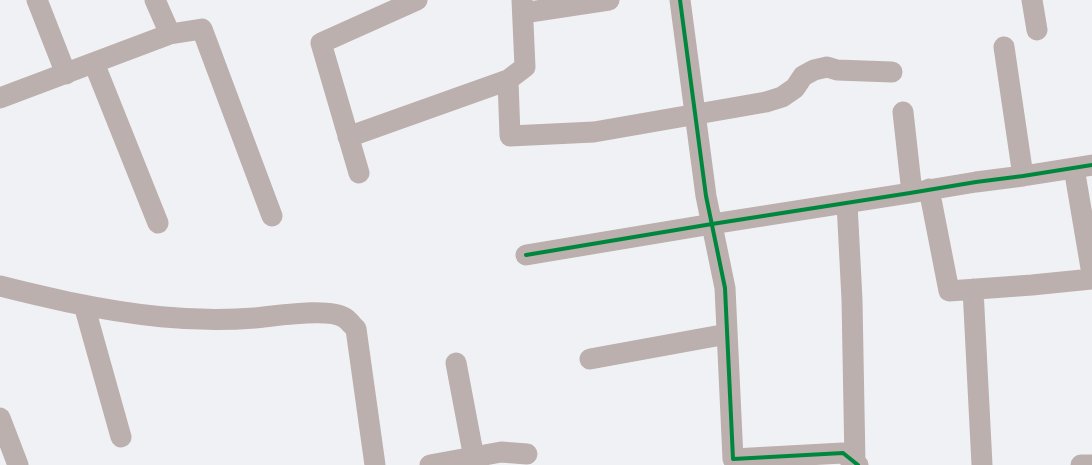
<!DOCTYPE html>
<html>
<head>
<meta charset="utf-8">
<style>
  body { margin:0 }
  canvas { display:block; background:#f0f1f5 }
</style>
</head>
<body>
<canvas width="1092" height="465"></canvas>
<script>
const ctx = document.querySelector('canvas').getContext('2d');
ctx.lineJoin = 'round';
function trace(path, color, width, dash) {
  ctx.strokeStyle = color;
  ctx.lineWidth = width;
  ctx.lineCap = dash ? 'butt' : 'round';
  ctx.setLineDash(dash || []);
  ctx.stroke(path);
}
const minor = new Path2D(`
  M37 0 66 74
  M155 0 170 34 202 29 272 216
  M522 0 525 67 508 80 510 136 594 132 766 102 782 97 795 88 803 76 814 70 827 67 837 70 892 72
  M680 0 706 196 725 288 733 459 843 453 858 465
  M1032 0 1037 30
  M523 13 609 0
  M1004 47 1023 176
  M94 63 158 223
  M0 98 170 34
  M903 112 911 184 910 193
  M348 137 508 80
  M1074 168 1092 274
  M359 173 321 43 417 0
  M929 189 949 291 1032 285 1092 279
  M847 203 852 300 855 463
  M526 255 712 224 910 193 976 182 1023 176 1092 165
  M0 286C23 292 45 297 68 302 131 315 191 323 255 318 276 316 329 307 345 318 349 321 353 326 356 329L375 465
  M973 289 982 465
  M84 305 121 437
  M590 359 727 334
  M456 363 474 458
  M0 418 18 465
  M430 465 501 452 527 454
  M1081 465H1092`);
const cycleway = new Path2D(`
  M680 0 706 196 725 288 733 459 843 453 858 465
  M526 255 712 224 910 193 976 182 1023 176 1092 165`);
trace(minor, '#bcb0ae', 21);
trace(cycleway, '#00873e', 4);
</script>
</body>
</html>
